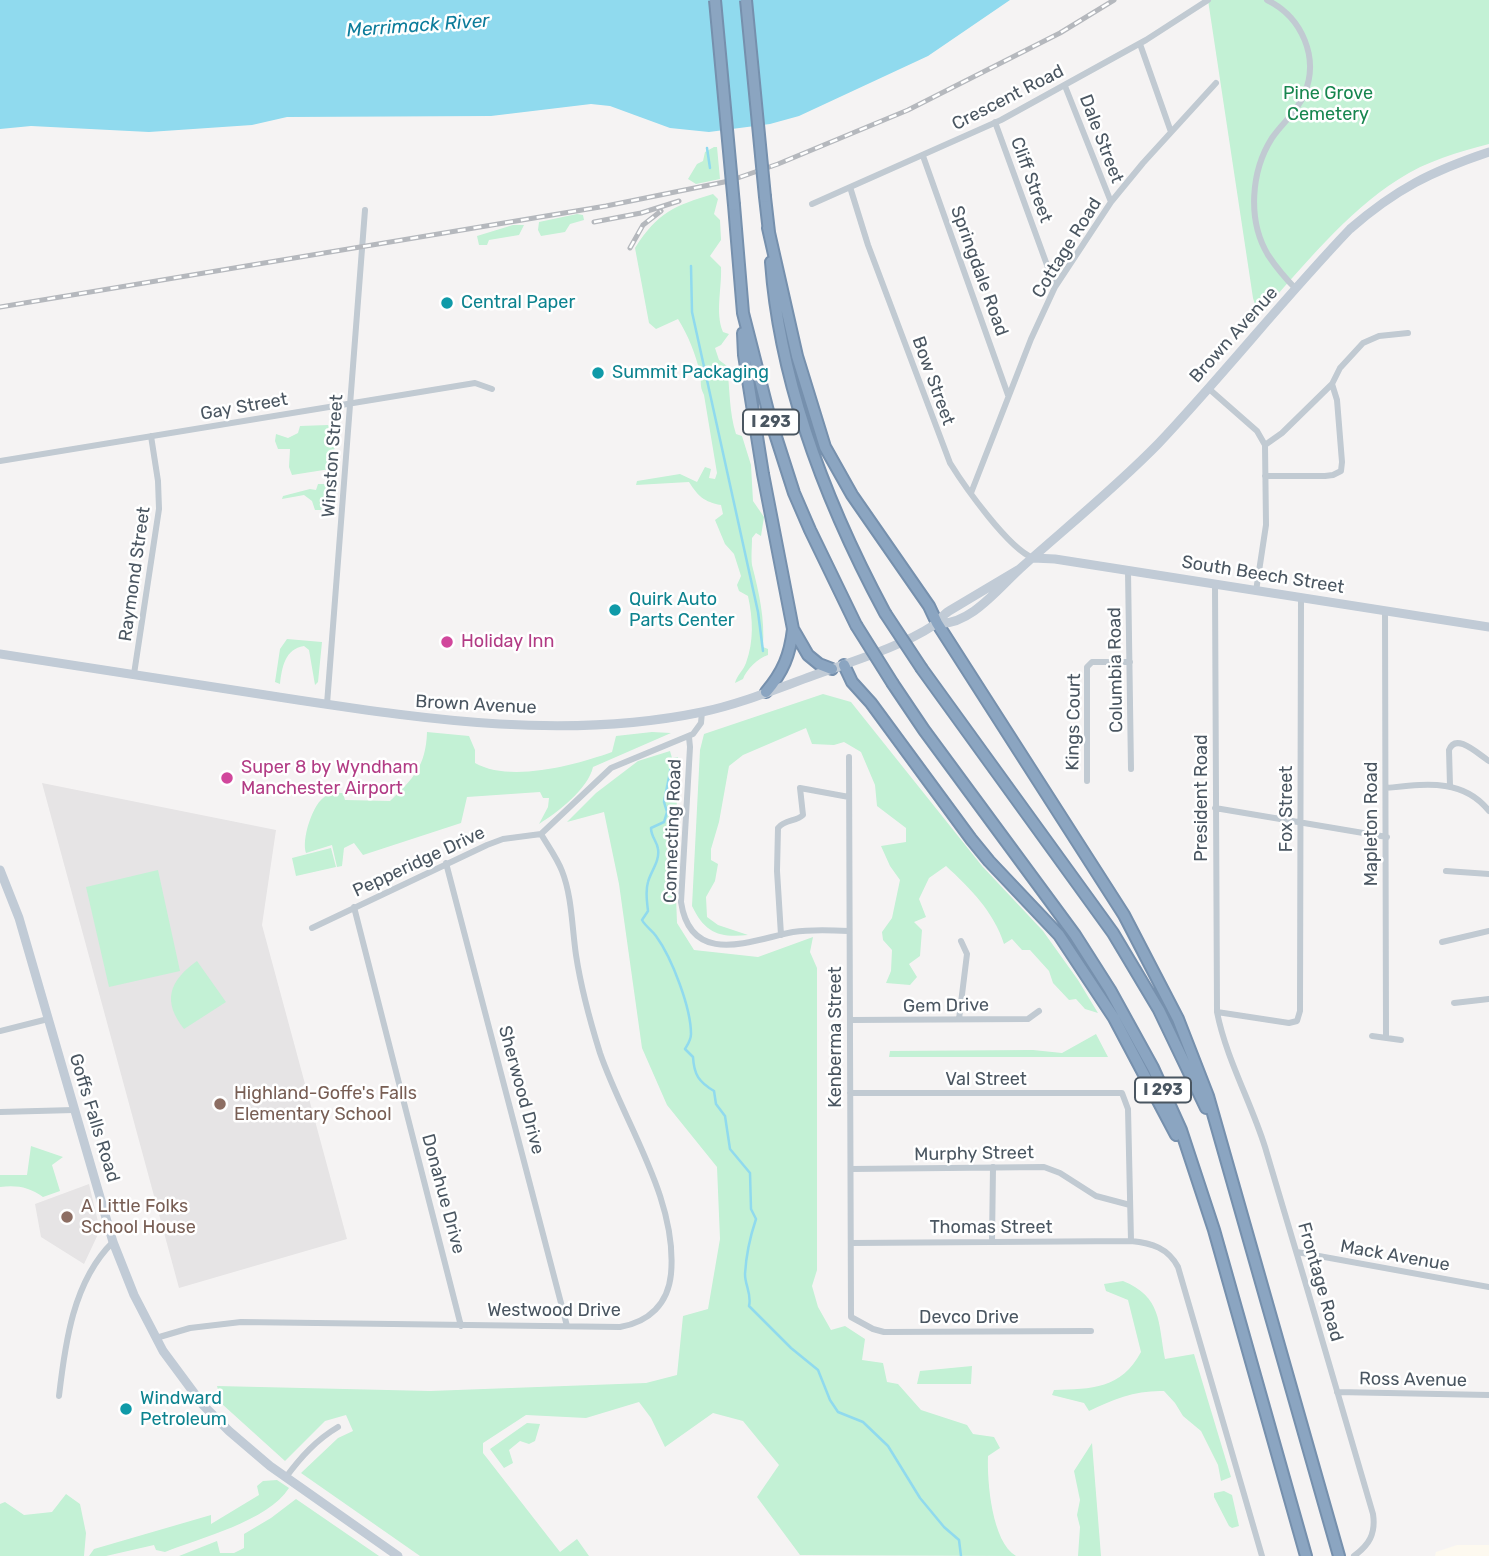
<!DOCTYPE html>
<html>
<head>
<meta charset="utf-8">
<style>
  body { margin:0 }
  canvas { display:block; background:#f5f3f3 }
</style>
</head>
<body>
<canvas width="1489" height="1556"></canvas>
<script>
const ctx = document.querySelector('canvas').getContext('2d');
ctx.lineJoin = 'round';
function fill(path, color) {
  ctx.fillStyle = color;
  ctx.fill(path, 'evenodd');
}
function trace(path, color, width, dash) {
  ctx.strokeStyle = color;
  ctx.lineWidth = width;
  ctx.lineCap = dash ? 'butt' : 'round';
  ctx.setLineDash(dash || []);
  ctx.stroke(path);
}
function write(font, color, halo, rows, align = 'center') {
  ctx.font = font + ' Rubik,sans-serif';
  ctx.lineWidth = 5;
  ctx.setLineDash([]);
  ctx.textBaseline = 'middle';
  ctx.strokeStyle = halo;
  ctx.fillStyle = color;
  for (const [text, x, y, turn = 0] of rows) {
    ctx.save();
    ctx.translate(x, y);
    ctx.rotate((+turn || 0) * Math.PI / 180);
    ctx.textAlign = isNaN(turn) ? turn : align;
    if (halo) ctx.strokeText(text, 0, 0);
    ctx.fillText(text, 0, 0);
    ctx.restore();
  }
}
const commercial = new Path2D(`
  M1457 1545H1489V1556H1435L1436 1552Z`);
const education = new Path2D(`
  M42 783 276 830 262 925 347 1239 179 1288Z
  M89 1184 100 1230 84 1264 41 1237 35 1204Z`);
const green = new Path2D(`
  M1208 0H1489V144C1459 152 1426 161 1399 179 1345 213 1304 266 1261 313L1257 311 1253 298Z
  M714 147H717L720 179 696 184 688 179 697 164 703 161 705 152Z
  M713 194 718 199 714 214 720 220 721 240 710 256 721 267C722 288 715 313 723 332L729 334 721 345 715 348 719 360 727 366C730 389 729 412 736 434L742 436 751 465 753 501 764 517 761 536 756 533 752 538C752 546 751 557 752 565 759 593 765 618 763 647L768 649V655C758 658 746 670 743 679L735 683C737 675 743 671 746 663 754 641 753 619 748 596L739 591 737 585 741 576 734 554 725 544 715 520 723 514 721 505C704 502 698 496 689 482L636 485 637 481 680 474 697 482 705 467 711 469 709 478 715 479 717 473 704 395C699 385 702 383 700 373 696 355 688 335 678 319L656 329 649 323 635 248C658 212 674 206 713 194Z
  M577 214 583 215 584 220 570 224 565 232 541 236 538 230 539 222Z
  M513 225H524L519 235 489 240 487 245H479L477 236Z
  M328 425 335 431 334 460 330 469 292 475 289 467 290 449H278L275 441 276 434 288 438 298 433 300 426Z
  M318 484H331C329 495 324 500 321 510H315L312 501 304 495 282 499 283 496 310 489 316 490Z
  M287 639 322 642 318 682 315 685 309 650 304 646C285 649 282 667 280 684L275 682 280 649Z
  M823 694 851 702 982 866 1043 931 1078 980 1098 1013 1085 1009 1076 999 1069 1000 1053 983 1049 971 1030 950H1022L1012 939 1004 944C994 912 970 888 946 866L929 878 919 899 926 917 914 922 922 930 920 956 909 964 917 977 910 985 886 983 891 971 892 950 883 940 882 932 892 918 900 880 890 866 881 846 906 842V828L877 806 875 785 861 752 844 742 834 745 812 744 806 728 743 755 729 766 719 822 711 849V860L718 864 715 881 706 897 707 917 718 925 748 935C719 938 705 933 692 906L700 750 704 734Z
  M427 732 469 736 475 750V763C510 783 576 765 612 752L616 736 652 732 671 733 593 767C588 789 558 812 539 824L548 807 549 798H543L540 792 467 797 461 823 363 855 354 843 344 848 342 866 337 867 332 845 306 853C301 840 313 802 326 796 330 793 338 793 343 793L345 800 390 801C413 779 426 766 427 732Z
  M670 751 672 758 678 757 675 870 677 923 694 950 758 957 813 937 810 952 817 968V1270L812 1286 818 1307 831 1330 845 1326 865 1339 862 1360 883 1363 887 1382 898 1384 921 1410 967 1425 973 1434 994 1437 1000 1448 988 1456C987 1482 992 1542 1016 1556L800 1555 757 1497 779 1465 743 1421 713 1413 665 1447 651 1418 639 1402 586 1418 526 1415 483 1443V1453L560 1552 577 1539 589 1556H420L301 1473 338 1438 353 1431 346 1415 325 1421 285 1461 222 1404 217 1386 430 1391 646 1383 677 1375 683 1316 708 1309 720 1239 717 1167 667 1105 642 1048 619 884 604 812 567 822 596 793 638 761Z
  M331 848 336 867 296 876 292 858Z
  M158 870 180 971 109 987 86 887Z
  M197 961 226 1002 184 1029C162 1001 169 981 197 961Z
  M1096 1034 1108 1057H889L890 1051 1033 1050 1062 1053Z
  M31 1146 63 1157 52 1165 60 1191 43 1197C29 1187 17 1185 0 1187V1175H27Z
  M1123 1281C1162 1297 1158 1322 1165 1359L1194 1354 1231 1477 1221 1481 1218 1465 1201 1431 1183 1416 1175 1403 1164 1391C1137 1390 1113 1399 1089 1411L1084 1403 1052 1395 1054 1390C1092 1389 1121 1389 1141 1352L1128 1300 1106 1291 1104 1284Z
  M972 1366 971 1384H917L920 1371Z
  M527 1423 540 1424 535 1441 529 1444 520 1441 509 1450 513 1463 504 1468 490 1449Z
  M1092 1443 1101 1556H1078L1080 1527 1077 1515 1080 1500 1074 1471Z
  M277 1480 289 1488C268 1521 200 1538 165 1552L156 1550 154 1545 106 1556H89L94 1549 211 1515V1524L259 1495 257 1486 263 1481Z
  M1224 1491 1232 1495 1239 1526 1232 1528 1229 1526 1214 1497V1493Z
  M66 1494 80 1504 86 1533 84 1556H0V1504L5 1502 24 1515 52 1512Z
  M296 1499 379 1556H179L217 1541 220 1553H234L244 1548V1534L271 1518Z`);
const water = new Path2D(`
  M0 0H1010L928 56 799 116 770 124 709 132 670 128 610 106 591 104 491 116 287 117 252 125 149 132 31 126 0 129Z`);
const stream = new Path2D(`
  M707 148 710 168
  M691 266 692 312 758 612 763 651
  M672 762 664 802 667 812 664 822 651 828C651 837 657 841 658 849 660 861 651 871 648 882 645 892 647 901 648 911L642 920C646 927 652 930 656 936 672 958 691 1008 691 1034 691 1040 688 1044 685 1049L693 1057C694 1075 699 1082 714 1091L716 1104 725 1116 730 1149 750 1173 751 1209 756 1219C750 1237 746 1256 745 1274 745 1286 752 1294 749 1306L791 1348 818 1370 830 1400 838 1412 863 1422 888 1446 920 1498 944 1527 959 1540 961 1556`);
const street = new Path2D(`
  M1267 0C1302 17 1320 58 1304 95 1297 112 1282 123 1272 138 1251 171 1247 220 1268 255 1276 267 1286 279 1296 289
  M1140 44 1171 132
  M1065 86 1111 202
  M995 122 1055 287
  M923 156 1008 395
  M850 187 868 245 950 463C965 487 1008 548 1033 558
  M812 204 1001 120 1146 40 1208 0
  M1208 388 1257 431 1265 445 1266 525 1256 591
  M1265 445 1282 433 1332 384 1340 368 1363 343 1379 336 1408 333
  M0 461 475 383 492 389
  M1265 476H1325L1333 475 1341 471 1342 462 1337 400 1332 384
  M971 493 1031 339 1055 287 1111 202 1143 163 1216 83
  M1128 571 1131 769
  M1215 584 1217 1012C1226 1058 1251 1102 1265 1147 1302 1269 1337 1392 1373 1514 1376 1534 1369 1545 1354 1556
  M1385 610 1386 1038
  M134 674 159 509 158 481 151 436
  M327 704 365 210
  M689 737 690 747 681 902C691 968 752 940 793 932 812 929 830 930 849 931
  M849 757 851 1317 873 1329 884 1332 1091 1331
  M1087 781V667L1092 662H1130
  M1450 786 1449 750C1456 732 1478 754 1489 761
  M1387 788C1425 784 1463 778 1489 811
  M1215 808 1387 837
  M446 863 567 1326
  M1446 871 1489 874
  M354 907 461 1326
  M312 928 487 845 503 839 541 834 611 768 693 734 701 723 702 712
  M781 935 777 871 778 828C785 819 796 822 803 815L800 788 849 797
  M1442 942 1489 931
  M1454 1003 1489 999
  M1217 1012 1289 1023 1297 1021 1300 1011 1301 597
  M959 1019 967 954 961 941
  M850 1020 1028 1019 1039 1011
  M0 1031 48 1019
  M1372 1036 1401 1040
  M850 1093H1122L1128 1109 1131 1241
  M0 1112 74 1110
  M851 1169 1044 1167 1060 1173 1096 1196 1130 1205
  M992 1241 993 1167
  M851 1243 1131 1241C1152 1243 1168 1248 1178 1267L1262 1556
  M1297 1252 1489 1287
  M156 1338 190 1328 241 1322 620 1327C649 1322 668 1304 671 1274 678 1199 624 1123 600 1053 590 1021 581 988 576 955 572 928 572 896 562 871 557 858 548 846 541 834
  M1337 1392 1489 1395
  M59 1396C65 1344 73 1281 113 1242
  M286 1477C301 1457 316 1440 338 1427`);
const secondary = new Path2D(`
  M1033 558 1055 559 1489 627
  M937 623C970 627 1001 585 1023 566 1068 526 1116 487 1158 444 1224 374 1284 298 1350 229 1396 189 1432 171 1489 152
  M0 654C99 669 198 685 298 700 431 720 568 740 702 712 740 704 776 689 812 676 850 662 901 647 934 625 940 621 942 615 949 611L1021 568
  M0 870 19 918 113 1242 134 1295 163 1351 203 1405 229 1431 270 1466 398 1556`);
const highway = new Path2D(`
  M765 197 769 232
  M734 205 743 313 769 415 794 493 810 530 856 625
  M768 228 797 356 825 447 852 495 929 606 937 623 1124 915 1178 1019 1208 1096 1339 1556
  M771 262C780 386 827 505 885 613
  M743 333 744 355 763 474 793 629 808 655 819 664 832 669
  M844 665 852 682 871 703 971 839 989 861 1059 935 1114 1018 1176 1135
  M922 669 1113 933 1159 1010 1206 1108
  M893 684 924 730 1075 935 1110 990 1153 1068 1181 1130 1214 1230 1306 1556
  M766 692C783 672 790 655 793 629`);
const rail = new Path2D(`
  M594 222 641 213 679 201
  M630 248 643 225 661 211
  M0 307 606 206 729 181 778 164 908 110 1060 33 1114 0`);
const highwayBridge = new Path2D(`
  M715 0 734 205
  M746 0 765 197
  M885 613 922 669
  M856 625 893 684`);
const markers = [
  [447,303,7,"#0f9aa8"],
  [598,373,7,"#0f9aa8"],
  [615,610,7,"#0f9aa8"],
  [447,642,7,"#d1479c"],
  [227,778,7,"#d1479c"],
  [220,1104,7,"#8d6e63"],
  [67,1217,7,"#8d6e63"],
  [126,1409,7,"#0f9aa8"]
];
const shields = [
  [771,422,56],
  [1163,1090,56]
];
const shieldNames = [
  ["I 293",771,422],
  ["I 293",1163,1090]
];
const parkNames = [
  ["Pine Grove",1328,94],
  ["Cemetery",1328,115]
];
const streetNames = [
  ["Crescent Road",1008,98,-27],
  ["Dale Street",1101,139,69],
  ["Cliff Street",1031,180,70],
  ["Cottage Road",1067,248,-58],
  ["Springdale Road",979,271,70],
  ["Brown Avenue",1234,335,-48],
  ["Bow Street",933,381,70],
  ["Gay Street",244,407,-10],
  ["Winston Street",333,456,-86],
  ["Raymond Street",135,574,-82],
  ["South Beech Street",1263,575,9],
  ["Columbia Road",1116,670,-91],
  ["Brown Avenue",476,705,3],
  ["Kings Court",1074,722,-89],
  ["President Road",1202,798,-90],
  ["Fox Street",1287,809,-90],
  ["Mapleton Road",1372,824,-90],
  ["Connecting Road",673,831,-88],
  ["Pepperidge Drive",419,862,-25],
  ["Gem Drive",946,1006,-1],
  ["Kenberma Street",836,1037,-90],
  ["Val Street",986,1080],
  ["Sherwood Drive",521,1090,75],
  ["Goffs Falls Road",94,1118,73],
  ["Murphy Street",974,1154,-1],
  ["Donahue Drive",443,1194,75],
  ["Thomas Street",991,1228],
  ["Mack Avenue",1395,1256,10],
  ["Frontage Road",1320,1282,74],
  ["Westwood Drive",554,1311],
  ["Devco Drive",969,1318],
  ["Ross Avenue",1413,1380,1]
];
const cultureNames = [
  ["Central Paper",461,303],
  ["Summit Packaging",612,373],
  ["Quirk Auto",629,600],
  ["Parts Center",629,621],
  ["Windward",140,1399],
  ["Petroleum",140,1420]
];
const hotelNames = [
  ["Holiday Inn",461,642],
  ["Super 8 by Wyndham",241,768],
  ["Manchester Airport",241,789]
];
const educationNames = [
  ["Highland-Goffe's Falls",234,1094],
  ["Elementary School",234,1115],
  ["A Little Folks",81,1207],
  ["School House",81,1228]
];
const waterNames = [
  ["Merrimack River",418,26,-4]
];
fill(commercial, '#fdf9ef');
fill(education, '#e6e4e5');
fill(green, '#c3f1d5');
fill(water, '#90daee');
trace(stream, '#90daee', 2.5);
trace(highway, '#7690ad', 14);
trace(street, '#c1cad2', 6);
trace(secondary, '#c1cbd6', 9);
trace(highway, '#8ba5c1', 10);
trace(rail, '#b5b8bd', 5);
trace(rail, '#fff', 2.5, [8]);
trace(highwayBridge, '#7690ad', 14, []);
trace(highwayBridge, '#8ba5c1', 10);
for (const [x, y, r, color] of markers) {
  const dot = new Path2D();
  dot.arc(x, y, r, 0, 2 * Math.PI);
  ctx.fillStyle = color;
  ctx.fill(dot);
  trace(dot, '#fff', 2.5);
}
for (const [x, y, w] of shields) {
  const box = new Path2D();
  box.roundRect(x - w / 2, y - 12.5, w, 25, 5);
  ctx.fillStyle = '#fff';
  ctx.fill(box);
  trace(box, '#4a5661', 2);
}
write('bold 16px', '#4a5661', null, shieldNames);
write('18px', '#17864f', '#fff', parkNames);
write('18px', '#4a5661', '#fff', streetNames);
write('18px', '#0d838f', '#fff', cultureNames, 'left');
write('18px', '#b23c85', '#fff', hotelNames, 'left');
write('18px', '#785e54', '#fff', educationNames, 'left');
write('italic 19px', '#0c7c9b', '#fff', waterNames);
</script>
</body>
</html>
